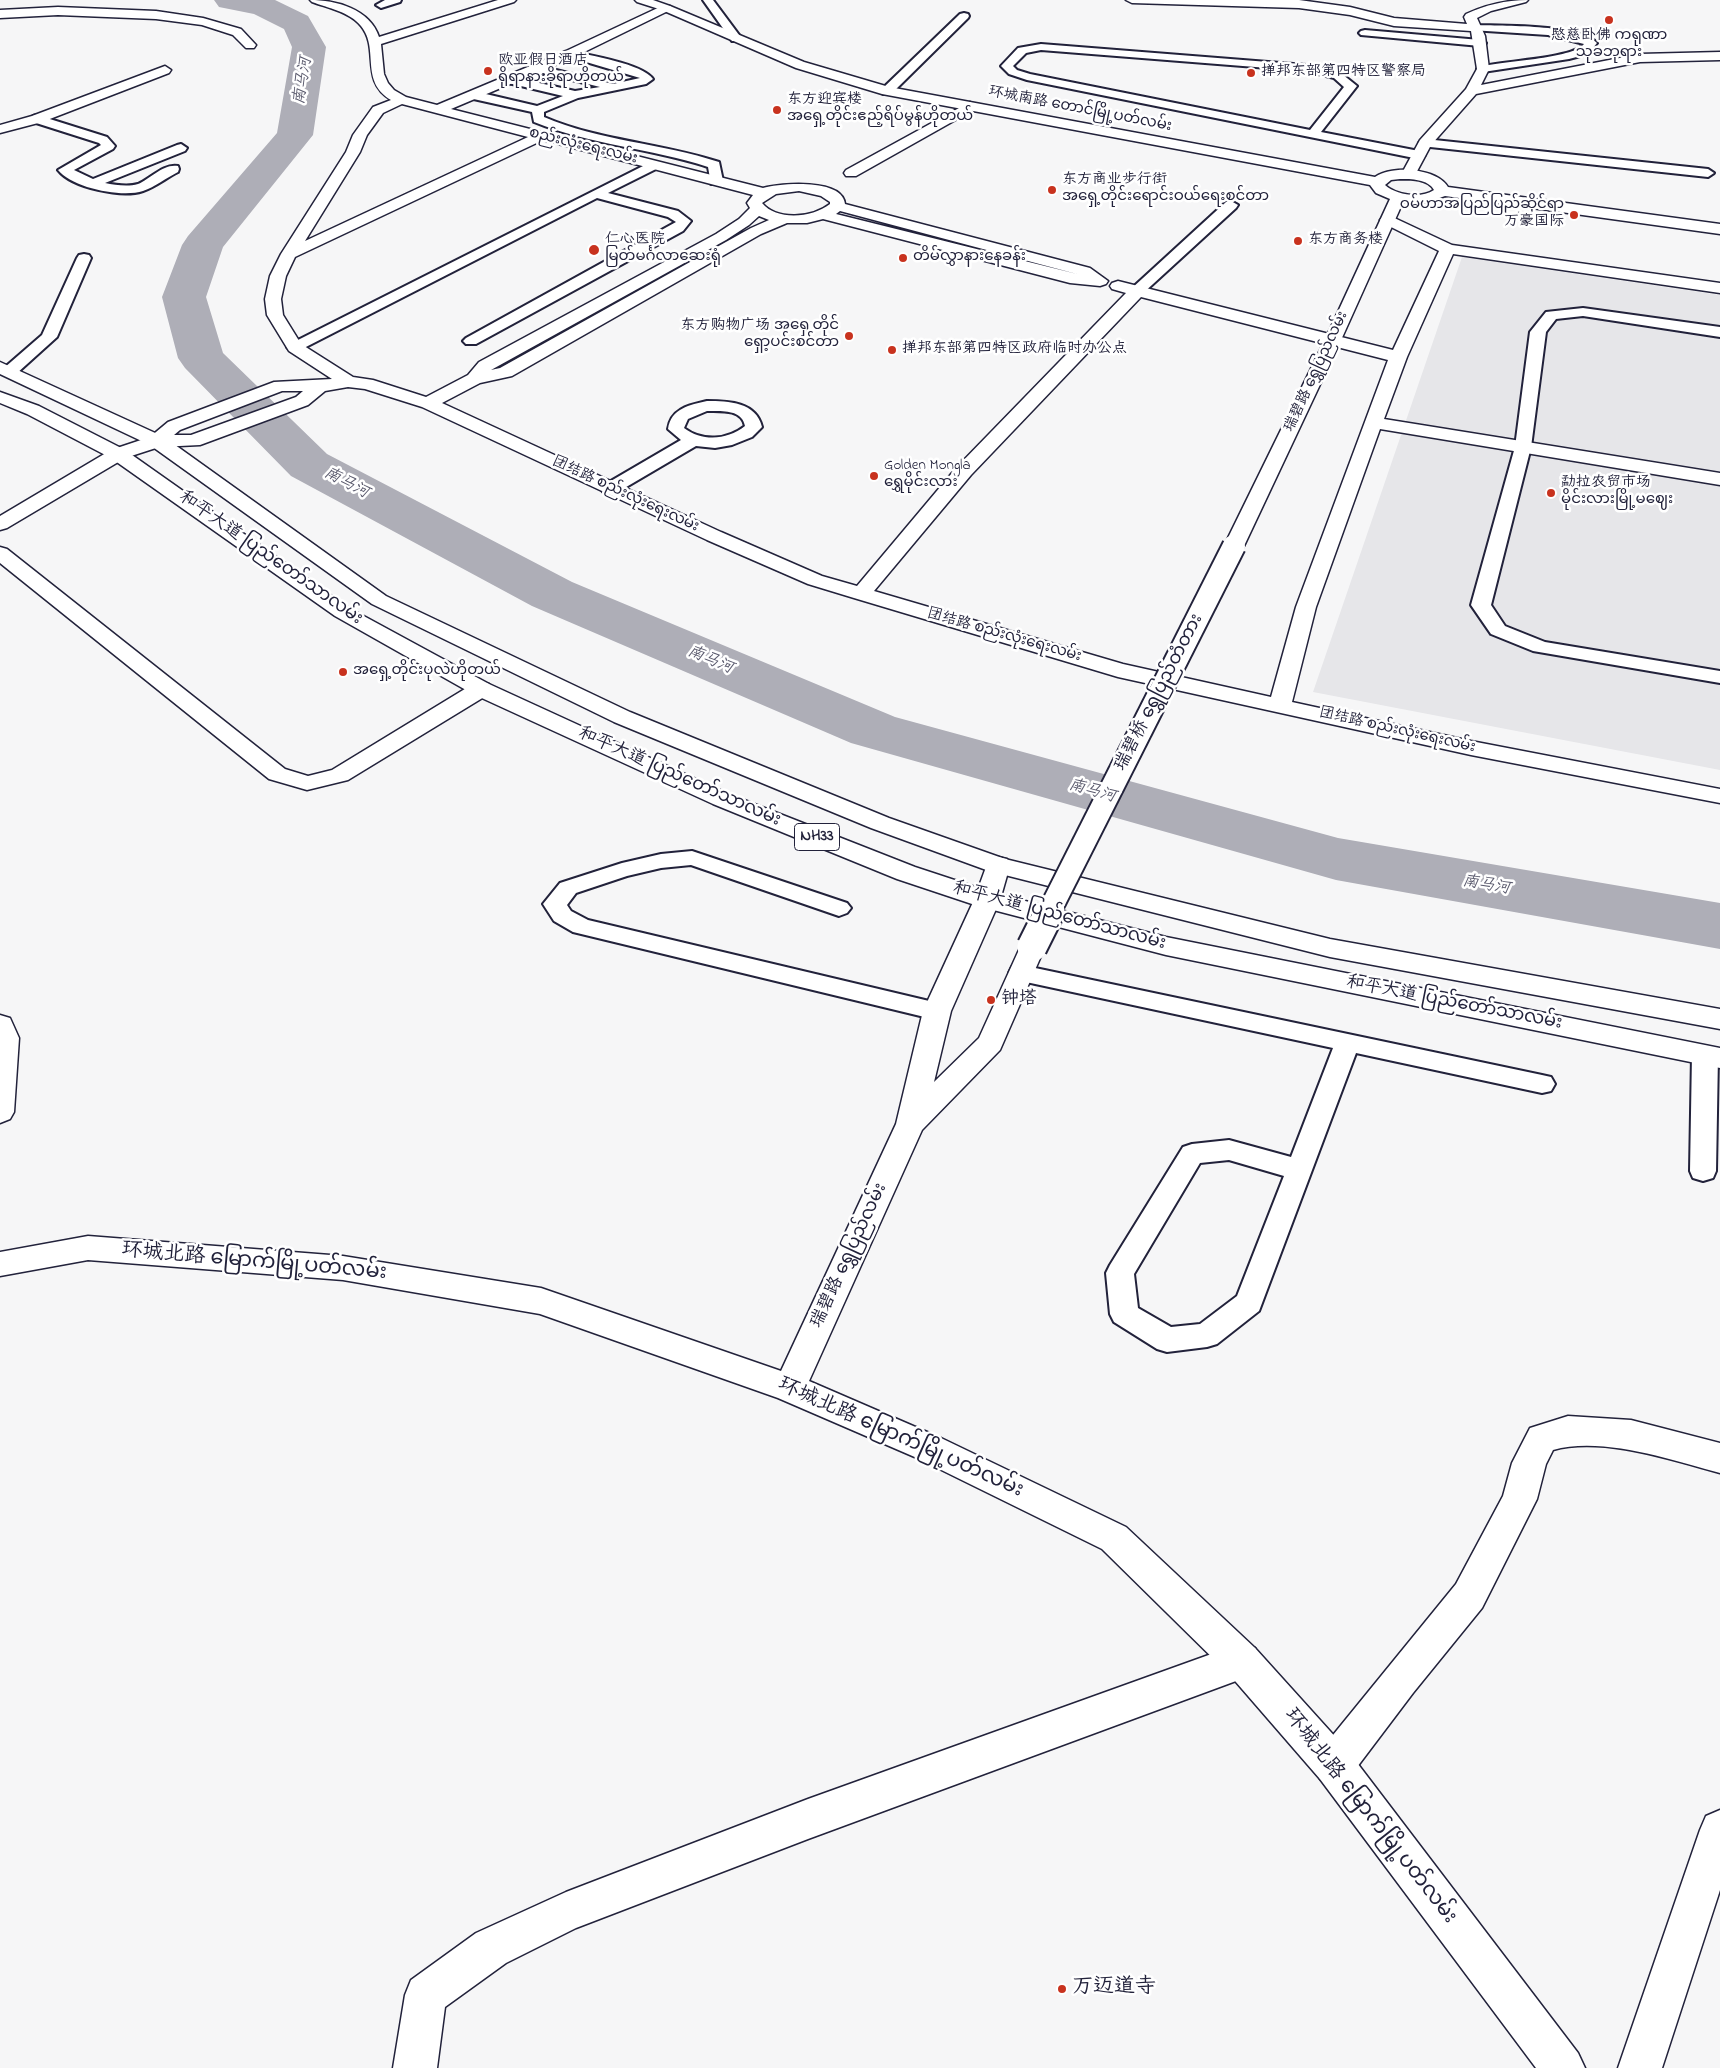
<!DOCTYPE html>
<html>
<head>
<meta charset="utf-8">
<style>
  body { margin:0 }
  canvas { display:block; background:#f6f6f7 }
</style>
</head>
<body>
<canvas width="1720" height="2068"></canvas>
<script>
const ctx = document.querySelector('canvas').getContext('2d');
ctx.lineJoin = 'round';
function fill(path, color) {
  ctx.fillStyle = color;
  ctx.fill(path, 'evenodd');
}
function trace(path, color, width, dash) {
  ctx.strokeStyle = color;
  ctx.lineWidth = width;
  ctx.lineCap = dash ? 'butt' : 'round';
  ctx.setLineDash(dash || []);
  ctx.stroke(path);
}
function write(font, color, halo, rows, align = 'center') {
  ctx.font = font + ' "Indie Flower","LXGW WenKai TC","Noto Sans Myanmar",sans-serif';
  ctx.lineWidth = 5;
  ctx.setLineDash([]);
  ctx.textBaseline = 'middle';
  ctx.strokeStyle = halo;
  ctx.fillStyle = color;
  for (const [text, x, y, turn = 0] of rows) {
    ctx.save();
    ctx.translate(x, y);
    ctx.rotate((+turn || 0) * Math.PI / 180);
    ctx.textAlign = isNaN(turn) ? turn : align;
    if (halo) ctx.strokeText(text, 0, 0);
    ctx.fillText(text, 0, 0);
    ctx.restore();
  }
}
const built = new Path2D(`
  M1462 257 1720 295V770L1313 692Z`);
const river = new Path2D(`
  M214 0H275L308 16 326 47 313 135 223 247 206 297 223 353 327 454 572 582 895 717 1338 838 1720 903V949L1336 880 851 743 532 606 291 476 185 368 178 358 162 297 182 245 188 236 277 133 292 47 284 29 254 14 219 7Z`);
const service = new Path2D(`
  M385 0H401L400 2 381 8 376 5Z
  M703 0H713L742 39 740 41H732Z
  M964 13 968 14 969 16 968 18 891 94H883L881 91 883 88 960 14Z
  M1475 25C1501 26 1579 24 1597 43L1588 54 1569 59 1483 72 1477 69 1479 67C1500 61 1573 59 1584 44L1548 35 1471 30 1470 28Z
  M1365 30 1480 40 1486 43 1480 46 1361 35 1359 33 1361 31Z
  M1041 44 1306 65 1342 74 1357 86 1321 132 1419 151 1425 155 1419 159 1027 80 1009 74 1001 66 1018 48ZM1041 50 1306 71 1334 78 1344 87 1310 130 1030 74 1017 70 1013 66 1026 53Z
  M570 51C589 55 643 64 653 79L646 84 578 98 544 112V117C600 141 661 143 719 162L723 181 721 184H711L708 167C650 148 590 145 534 122L532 112 469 98 467 95 473 91 537 106 563 96 504 82 502 80 508 76 575 91 600 87 532 70 530 68 536 65 613 84 640 78 566 56 564 54Z
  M37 115 107 137 115 146 113 149 74 170 93 179 177 145 181 144 187 148 185 151 105 183C115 185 128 187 138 184 150 179 164 163 178 166L179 169 178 172C166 178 155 187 143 191 122 198 72 188 58 170L101 145 99 143 33 122 31 119 33 116Z
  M1425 139 1708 169 1714 173 1708 177 1421 146 1419 143Z
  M653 161 659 165 658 168 608 193 678 211 691 221 683 231 476 344H466L463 341 466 338 676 222 668 217 597 198 300 350H290L287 347 290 344Z
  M1231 201 1238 205 1236 208 1141 295H1131L1129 292 1131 289 1226 202Z
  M84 254 89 255 91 258 57 337 16 374H4L2 371 4 368 42 335 77 258 79 255Z
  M1583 308 1720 327V337L1583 316 1556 319 1546 332 1531 447 1491 605 1505 626 1545 642 1720 671V683L1533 651 1491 634 1471 605 1515 447 1530 332 1546 312Z
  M707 401C729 401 756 402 762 427L752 437 732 445 715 448 696 446 616 493 610 494 604 493 601 489 604 485 681 440 668 429C671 408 690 405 707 401ZM707 411C721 411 742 409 745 426 727 440 703 442 684 428L688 419Z
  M692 851 847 903 851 908 847 913 839 916 691 865 661 868 627 876 576 893 567 905 571 911 588 920 946 1005 949 1011 946 1017 937 1020 573 932 554 921 543 904 560 883 622 863 661 854Z
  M1021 965 1542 1075 1551 1077 1555 1084 1551 1091 1542 1093 1356 1053 1259 1311 1217 1344 1207 1347 1167 1352 1157 1349 1114 1322 1110 1314 1106 1273 1110 1265 1183 1147 1192 1144 1229 1140 1291 1157 1333 1048 1012 979 1009 973 1012 967ZM1229 1160 1284 1176 1237 1296 1200 1324 1171 1327 1138 1308 1134 1274 1200 1163Z
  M1705 1046 1714 1049 1718 1055 1716 1171 1713 1178 1703 1181 1693 1178 1690 1171 1692 1055 1696 1049Z`);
const minor = new Path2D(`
  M310 0C336 0 370 9 379 37L498 0H516L514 2 381 44 384 74 388 83 394 90 406 97 437 105 566 51 662 6H670L672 8 670 10 574 57 451 109 763 188C780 183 843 178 845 204L1090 268 1108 281 1106 284 1100 286 1070 283 823 219 807 223H787L761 234 512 376 480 383 442 403 721 532 822 576 857 586 957 467 1126 293 1112 289 1110 286 1112 283 1118 281 1393 350 1439 251 1383 223 1380 220 1383 217 1388 215 1452 245 1720 283V293L1453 254 1407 357 1384 419 1720 473V485L1380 429 1316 607 1292 702 1471 741 1720 789V803L1471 755 1118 677 854 598 808 584 707 540 422 407 365 389 348 387 325 391 308 405 200 445 159 447 125 458 7 528 0 530V516L111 450 150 437 168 422 274 382 332 379 289 351 267 315 265 299 270 276 281 254 346 152 353 135 373 107 391 100C359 81 380 49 361 26 350 12 328 8 312 2ZM402 104 528 137 305 241 360 152 367 135 383 113ZM543 140 753 195 747 203 750 208 739 219 716 234 479 362 468 375 426 397 373 380 353 377 301 344 283 315 281 299 286 276 295 257ZM799 191 821 196 830 202V204C812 218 777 221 762 203L776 194ZM840 211 1077 274 836 214ZM759 216 769 220 751 228 500 368 491 370 726 240 749 225ZM1141 297 1388 360 1296 607 1271 697 1123 664 874 591 971 475ZM282 391H303L296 397 191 435H174L180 430Z
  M1126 0H1299L1350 7 1394 18 1467 24 1464 17 1466 14C1486 5 1505 0 1528 0L1526 2 1491 11 1477 18 1485 36 1489 69 1481 85 1640 54 1720 52V60L1640 62 1476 94 1431 145 1415 175 1413 178H1403L1401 175 1420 140 1466 89 1477 69 1471 31 1394 26 1350 15 1299 8 1132 3Z
  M58 7 156 11 203 18 241 29 256 45 254 48H246L233 35 202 25 156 19 58 15 0 18V10Z
  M165 66 171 70 169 73 42 122 0 133V125L32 116Z
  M970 102 977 106 975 109 856 176H846L844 173 846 170Z
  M0 547 7 549 285 769 308 776 332 770 473 684 481 682 489 684 492 689 489 694 348 780 307 790 269 779 0 563Z
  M0 1015 10 1018 19 1038 14 1112 10 1119 0 1123Z
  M1568 1416 1631 1420 1720 1443V1473C1672 1460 1602 1436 1553 1450L1546 1464 1537 1499 1482 1608 1413 1693 1348 1779 1334 1784 1320 1779 1315 1765 1320 1751 1456 1584 1503 1496 1512 1463 1530 1428Z
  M1242 1643 1255 1648 1261 1661 1255 1674 808 1839 576 1928 506 1963 445 2007 437 2068H393L405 1995 411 1980 476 1933 566 1892 808 1799Z
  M1720 1810V1890L1662 2068H1618L1700 1830 1706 1816Z`);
const tertiary = new Path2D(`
  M635 0H653L670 6 804 62 889 87 1375 177C1393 165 1436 168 1448 187L1720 224V234L1445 196 1428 202H1403L1341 340 1244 546 1241 550 1234 552 1227 550 1224 546 1325 340 1390 199 1376 193 1370 185 882 94 796 68 662 10 637 2ZM1400 179C1411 179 1428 179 1434 190 1421 199 1396 195 1385 185L1391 180Z
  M998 857 1007 859 1010 865 1000 900 951 1011 934 1082 979 1038 1023 941 1032 938 1041 941 1045 947 1000 1050 922 1130 809 1381 941 1438 1126 1527 1255 1648 1348 1751 1578 2053 1585 2068H1536L1320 1779 1229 1674 1102 1549 917 1458 778 1398 540 1314 343 1280 88 1260 0 1276V1252L88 1236 343 1256 541 1288 781 1371 896 1124 923 1011 974 900 989 859Z`);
const trunk = new Path2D(`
  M0 362 164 437 386 596 630 712 889 818 1005 859 1330 939 1720 1009V1029L1330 957 989 871 871 828 614 722 372 604 150 445 0 374Z
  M0 392 39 406 125 450 349 608 489 684 729 794 915 867 994 893 1166 937 1720 1048V1068L1166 955 978 906 897 879 713 804 473 694 335 616 111 458 27 414 0 403Z`);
const tertiaryBridgeFar1 = new Path2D(`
  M1049 912 1234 546`);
const tertiaryBridge = new Path2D(`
  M1032 947 1050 911`);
const markers = [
  [1609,20,5,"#c8321e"],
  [488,71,5,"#c8321e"],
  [1251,73,5,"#c8321e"],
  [777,110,5,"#c8321e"],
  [1052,190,5,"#c8321e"],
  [1574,215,5,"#c8321e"],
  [1298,241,5,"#c8321e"],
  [594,250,6,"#c8321e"],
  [903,258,5,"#c8321e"],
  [849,336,5,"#c8321e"],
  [892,350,5,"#c8321e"],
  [874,476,5,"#c8321e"],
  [1551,493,5,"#c8321e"],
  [343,672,5,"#c8321e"],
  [991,1000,5,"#c8321e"],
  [1062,1989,5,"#c8321e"]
];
const farPoinames = [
  ["愍慈卧佛 ကရုဏာ",1609,37,"center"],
  ["သုခဘုရား",1609,54,"center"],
  ["欧亚假日酒店",498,62],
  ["ရိုရာနားခိုရာဟိုတယ်",498,79],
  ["掸邦东部第四特区警察局",1261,73],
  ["东方迎宾楼",787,101],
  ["အရှေ့တိုင်းဧည့်ရိပ်မွန်ဟိုတယ်",787,118],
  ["东方商业步行街",1062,181],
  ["အရှေ့တိုင်းရောင်းဝယ်ရေးစင်တာ",1062,198],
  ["ဝမ်ဟာအပြည်ပြည်ဆိုင်ရာ",1564,206,"right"],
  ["万豪国际",1564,223,"right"],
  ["仁心医院",605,241],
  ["မြတ်မင်္ဂလာဆေးရုံ",605,258],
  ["东方商务楼",1308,241],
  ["တိမ်လွှာနားနေခန်း",913,258],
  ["东方购物广场 အရှေ့တိုင်",839,327,"right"],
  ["ရှော့ပင်းစင်တာ",839,344,"right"],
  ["掸邦东部第四特区政府临时办公点",902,350],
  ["Golden Mongla",884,467],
  ["ရွှေမိုင်းလား",884,484],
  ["勐拉农贸市场",1561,484],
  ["မိုင်းလားမြို့မဈေး",1561,501],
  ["အရှေ့တိုင်းပုလဲဟိုတယ်",353,672]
];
const farStreetnames = [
  ["环城南路 တောင်မြို့ပတ်လမ်း",1080,110,11],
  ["စည်းလုံးရေးလမ်း",583,147,14],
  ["瑞碧路 ရွှေပြည်လမ်း",1317,372,-65],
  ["团结路 စည်းလုံးရေးလမ်း",625,495,25],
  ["团结路 စည်းလုံးရေးလမ်း",1004,636,16],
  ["团结路 စည်းလုံးရေးလမ်း",1397,731,13]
];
const farWaternames = [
  ["南马河",304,81,-81],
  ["南马河",346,484,28],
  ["南马河",710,661,23],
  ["南马河",1092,792,16],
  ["南马河",1486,886,10]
];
const shields = [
  [817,837,45]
];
const shieldNames = [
  ["NH33",817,837]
];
const streetNames = [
  ["和平大道 ပြည်တော်သာလမ်း",270,559,35],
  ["瑞碧桥 ရွှေပြည်တံတား",1160,693,-63],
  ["和平大道 ပြည်တော်သာလမ်း",679,778,24],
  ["和平大道 ပြည်တော်သာလမ်း",1059,917,15],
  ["和平大道 ပြည်တော်သာလမ်း",1454,1004,11],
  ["瑞碧路 ရွှေပြည်လမ်း",850,1256,-65]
];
const poiNames = [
  ["钟塔",1001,1000]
];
const nearStreetnames = [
  ["环城北路 မြောက်မြို့ပတ်လမ်း",254,1263,5],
  ["环城北路 မြောက်မြို့ပတ်လမ်း",900,1439,24],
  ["环城北路 မြောက်မြို့ပတ်လမ်း",1369,1817,52]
];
const nearPoinames = [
  ["万迈道寺",1072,1989]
];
fill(built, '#e6e6e9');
fill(river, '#aeaeb7');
trace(service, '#22223b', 4);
trace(minor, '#22223b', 3);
trace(tertiary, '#22223b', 3);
trace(trunk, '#22223b', 3);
fill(service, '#fff');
fill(minor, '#fff');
fill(tertiary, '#fff');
fill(trunk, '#fff');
trace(tertiaryBridgeFar1, '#22223b', 26, []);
trace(tertiaryBridge, '#22223b', 33, []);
trace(tertiaryBridgeFar1, '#fff', 22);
trace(tertiaryBridge, '#fff', 29);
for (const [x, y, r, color] of markers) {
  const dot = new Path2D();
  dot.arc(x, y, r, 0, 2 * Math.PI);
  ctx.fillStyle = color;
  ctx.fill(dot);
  trace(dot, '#fff', 2);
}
write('15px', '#22223b', '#fff', farPoinames, 'left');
write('15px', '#22223b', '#fff', farStreetnames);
write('italic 16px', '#5a5a6d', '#fff', farWaternames);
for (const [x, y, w] of shields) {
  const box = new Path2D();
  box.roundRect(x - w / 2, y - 13.5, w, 27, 4);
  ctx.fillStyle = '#fff';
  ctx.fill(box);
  trace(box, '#22223b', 1);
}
write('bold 16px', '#22223b', null, shieldNames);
write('18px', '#22223b', '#fff', streetNames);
write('18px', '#22223b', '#fff', poiNames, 'left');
write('21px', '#22223b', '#fff', nearStreetnames);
write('21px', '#22223b', '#fff', nearPoinames, 'left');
</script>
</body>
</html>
